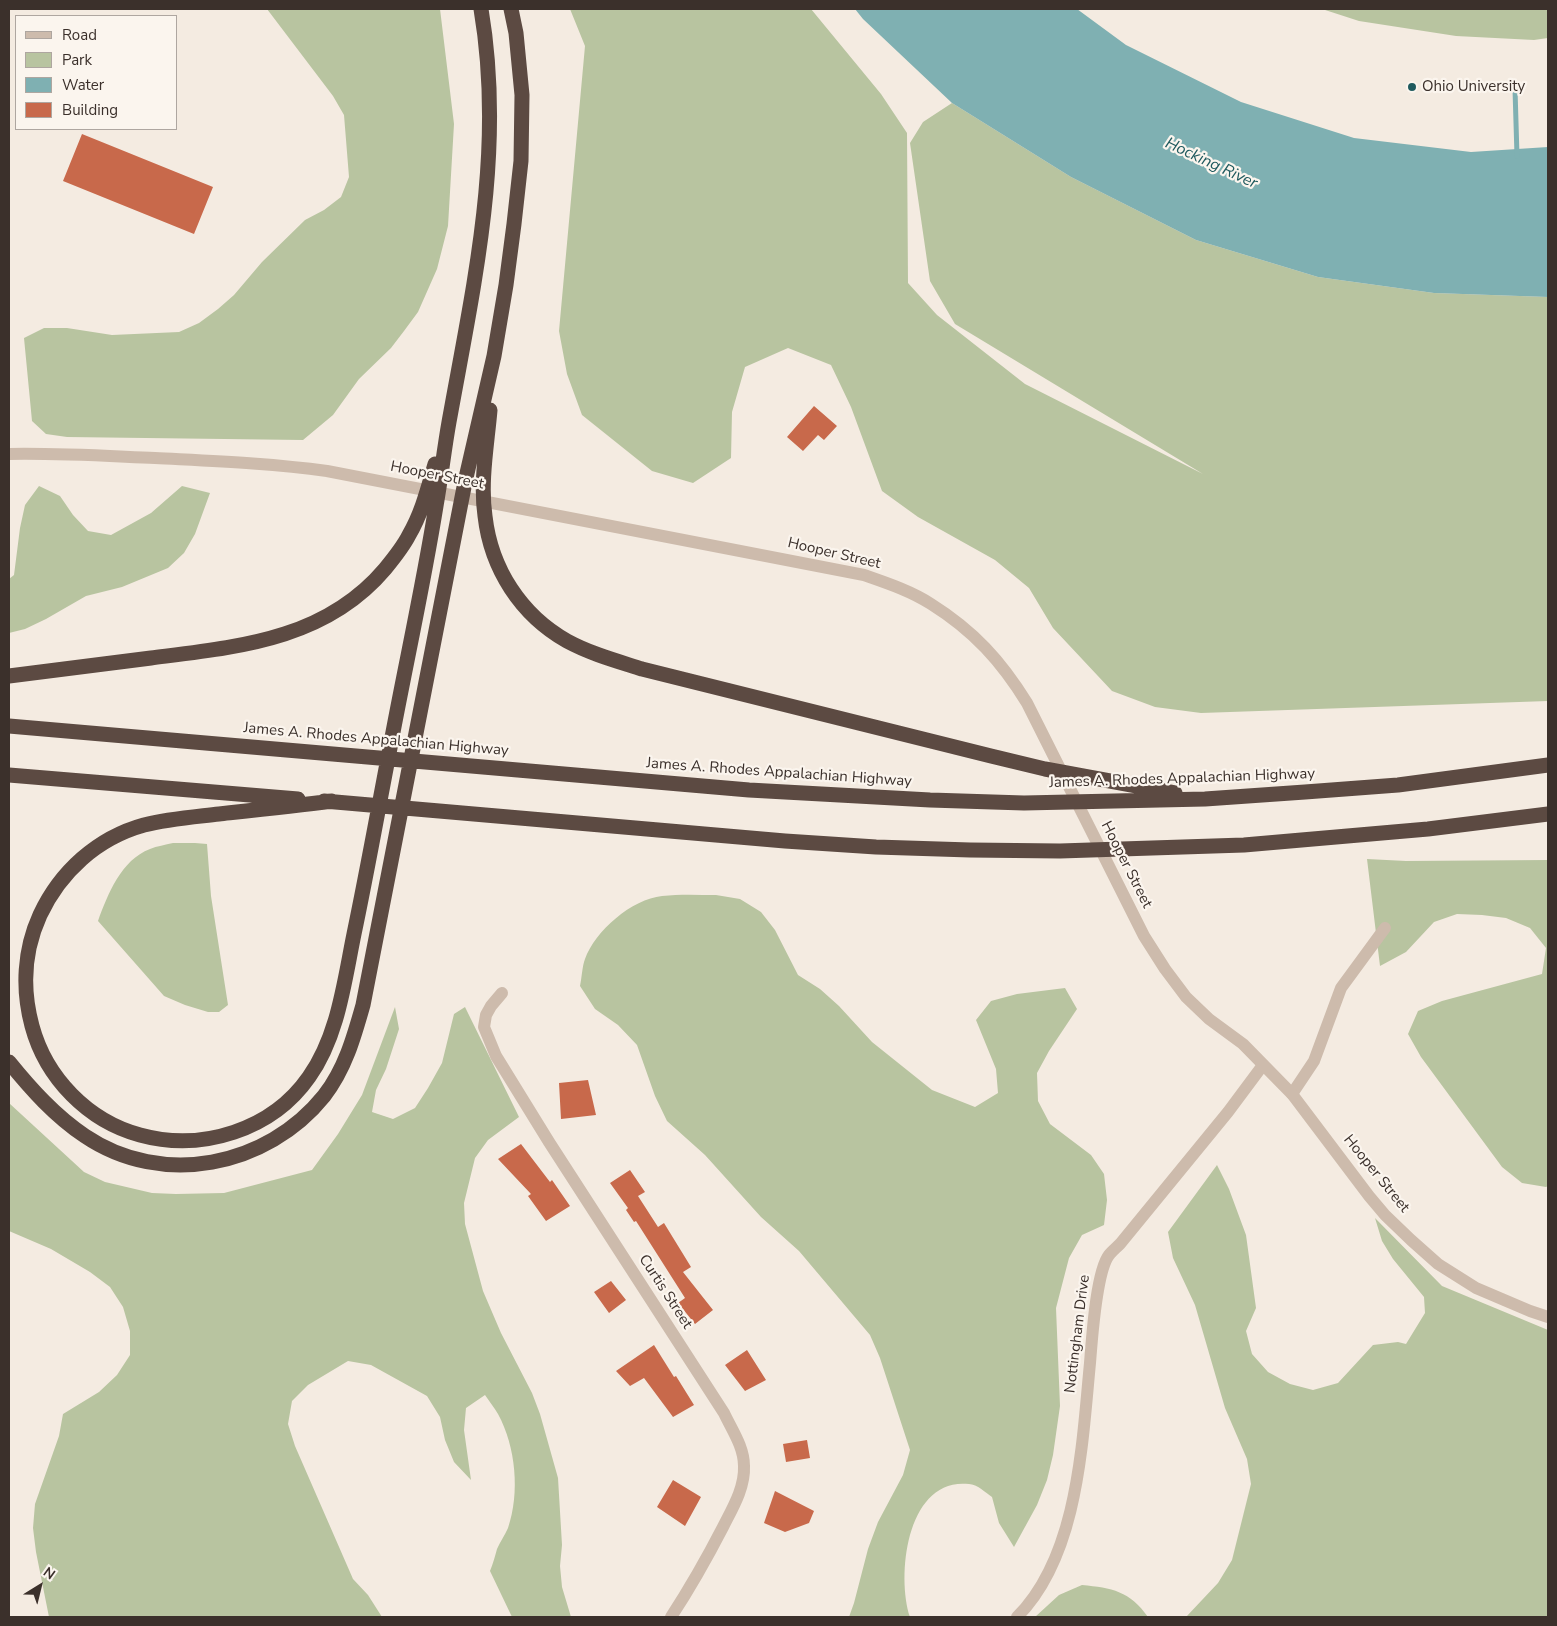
<!DOCTYPE html>
<html>
<head>
<meta charset="utf-8">
<style>
  body { margin:0 }
  #map { position:relative; width:1557px; height:1626px; overflow:hidden; background:#f4ebe1; font-family:"Nunito Sans",sans-serif }
  canvas { display:block }
  .frame { position:absolute; inset:0; border:10px solid #3b302b; pointer-events:none }
  .legend { position:absolute; left:15px; top:15px; width:162px; height:115px; box-sizing:border-box; background:#fbf5ee; border:1px solid #aea6a0; margin:0; padding:6px 9px; list-style:none; font-size:15px; color:#3b302b }
  .legend li { display:flex; align-items:center; gap:10px; height:25px }
  .legend b { width:25px; border:1px solid #aea6a0 }
  .north { position:absolute; left:15px; top:1561px; width:50px; height:50px; -webkit-text-stroke:4px #fbf5ee; paint-order:stroke; rotate:36deg; font-size:14px; font-weight:700; line-height:20px; text-align:center; color:#3b302b }
  .north::after { content:''; display:block; margin:auto; width:18px; height:22px; background:#3b302b; clip-path:polygon(50% 0,100% 100%,50% 72%,0 100%) }
</style>
</head>
<body>
<div id="map">
<canvas width="1557" height="1626"></canvas>
<div class="frame"></div>
<ul class="legend">
<li><b style="height:6px;background:#cdbbac"></b>Road</li>
<li><b style="height:14px;background:#b8c4a0"></b>Park</li>
<li><b style="height:14px;background:#7fb0b2"></b>Water</li>
<li><b style="height:14px;background:#c8694b"></b>Building</li>
</ul>
<div class="north">N</div>
</div>
<script>
const ctx = document.querySelector('canvas').getContext('2d');
ctx.lineJoin = 'round';
function fill(path, color) {
  ctx.fillStyle = color;
  ctx.fill(path, 'evenodd');
}
function trace(path, color, width, dash) {
  ctx.strokeStyle = color;
  ctx.lineWidth = width;
  ctx.lineCap = dash ? 'butt' : 'round';
  ctx.setLineDash(dash || []);
  ctx.stroke(path);
}
function write(font, color, halo, rows, align = 'center') {
  ctx.font = font + ' "Nunito Sans",sans-serif';
  ctx.lineWidth = 4.5;
  ctx.setLineDash([]);
  ctx.textBaseline = 'middle';
  ctx.strokeStyle = halo;
  ctx.fillStyle = color;
  for (const [text, x, y, turn = 0] of rows) {
    ctx.save();
    ctx.translate(x, y);
    ctx.rotate((+turn || 0) * Math.PI / 180);
    ctx.textAlign = isNaN(turn) ? turn : align;
    if (halo) ctx.strokeText(text, 0, 0);
    ctx.fillText(text, 0, 0);
    ctx.restore();
  }
}
const green = new Path2D(`
  M267 9H440L454 124 448 226 437 269 418 312 404 331 391 348 359 379 333 415 303 440 67 437 46 434 32 421 24 338 44 328H67L112 335 179 332 199 323 218 309 234 295 262 262 305 220 324 210 341 197 349 177 344 115 333 96Z
  M570 9H811L881 94 907 133 908 283 937 315 1025 384 1203 474 955 324 930 281 910 143 923 122 952 103 1071 177 1196 240 1318 277 1434 293 1548 297V701L1201 713 1155 707 1112 691 1053 628 1029 588 995 560 918 517 882 491 851 407 831 365 788 348 745 367 732 412 731 458 693 483 652 471 582 415 567 374 559 331 585 46Z
  M1322 9H1548V38L1534 40 1456 36 1359 21Z
  M39 486 60 496 73 515 88 531 111 535 151 513 182 486 210 493 195 534 184 553 168 568 122 587 86 596 46 619 25 629 9 633V579L14 575 20 528 25 505Z
  M173 843H195L207 844 211 896 228 1005 219 1012H208L185 1005 164 996 98 921C108 894 121 860 150 849 157 846 165 845 173 843Z
  M1367 859 1406 861 1548 860V1186L1546 1187 1522 1183 1502 1167 1421 1057 1408 1034 1418 1011 1442 1001 1542 974 1546 948 1530 928 1506 918 1482 915 1457 914 1434 922 1406 952 1380 966Z
  M716 895 740 899 761 912 775 930 798 975 820 989 839 1006 872 1042 932 1090 975 1107 998 1093 996 1069 976 1020 991 1001 1017 994 1065 988 1077 1009 1049 1051 1037 1073 1038 1101 1050 1124 1091 1155 1104 1174 1107 1200 1104 1225 1082 1235 1069 1258 1056 1308 1060 1406 1053 1455 1047 1480 1037 1505 1014 1547 999 1523 992 1497C986 1493 977 1484 969 1484 907 1477 896 1574 910 1617H849L854 1603 868 1549 878 1522 903 1475 910 1450 880 1358 870 1335 799 1251 761 1217 705 1155 667 1121 655 1096 637 1045 618 1025 595 1009 580 986C582 977 582 967 585 959 595 931 632 899 662 896 680 894 698 895 716 895Z
  M395 1007 399 1029 386 1069 376 1090 372 1112 393 1119 415 1108 428 1088 442 1063 454 1014 465 1007 519 1117 488 1140 475 1158 464 1203 465 1224 483 1291 501 1333 532 1393 540 1414 558 1478 562 1545 560 1566 562 1587 571 1617H512L490 1571C493 1564 495 1556 497 1549 500 1542 505 1535 508 1528 520 1493 516 1447 498 1414 494 1407 489 1401 485 1395L466 1408 464 1430 471 1480 454 1462 445 1440 440 1417 427 1396 371 1365 348 1361 308 1385 292 1401 288 1424 295 1446 353 1579 368 1595 382 1617H49L36 1552 33 1528 35 1504 59 1436 63 1414 99 1392 117 1375 130 1355V1331L123 1307 110 1287 90 1272 51 1249 9 1231V1103L84 1172 105 1182 152 1193 176 1194 224 1193 312 1170 338 1134 362 1095Z
  M1217 1165 1229 1189 1246 1235 1256 1308 1246 1331 1252 1354 1268 1372 1290 1384 1313 1390 1338 1383 1373 1345 1398 1342 1406 1344 1425 1313 1424 1297 1393 1259 1382 1241 1375 1218 1442 1286 1548 1330V1617H1186L1218 1583 1232 1560 1251 1484 1247 1459 1225 1408 1195 1305 1173 1258 1168 1232Z
  M1082 1585C1112 1588 1130 1591 1148 1617H1035L1059 1595Z`);
const water = new Path2D(`
  M855 9H1077L1126 45 1241 102 1354 138 1471 152 1548 147V297L1434 293 1318 277 1196 240 1071 177 952 103 863 19Z`);
const stream = new Path2D(`
  M1515 89 1517 156`);
const building = new Path2D(`
  M82 134 213 187 194 234 63 181Z
  M814 406 837 426 824 440 818 435 803 451 787 437Z
  M588 1080 596 1115 561 1119 559 1083Z
  M521 1144 550 1182 552 1180 570 1206 546 1221 528 1196 531 1194 498 1159Z
  M630 1170 645 1192 638 1196 658 1227 664 1223 691 1267 683 1272 713 1310 695 1324 678 1303 685 1298 636 1221 634 1222 626 1210 628 1208 610 1183Z
  M611 1281 626 1300 609 1313 594 1292Z
  M654 1345 674 1377 676 1376 694 1405 673 1417 644 1378 630 1386 616 1371Z
  M747 1350 766 1380 745 1391 725 1365Z
  M807 1440 810 1458 786 1462 783 1444Z
  M673 1480 701 1497 685 1526 657 1507Z
  M775 1491 814 1511 809 1523 785 1532 764 1523Z`);
const minor = new Path2D(`
  M502 993 491 1006 486 1015 484 1027 496 1056 549 1142 724 1413C732 1430 744 1447 744 1466 745 1488 732 1509 723 1527 707 1558 690 1588 671 1617
  M1292 1094 1314 1061 1341 988 1385 928
  M1017 1617C1078 1556 1082 1445 1090 1363 1092 1339 1096 1272 1109 1255 1112 1251 1116 1248 1120 1244L1228 1112 1263 1065`);
const tertiary = new Path2D(`
  M9 454C57 453 106 456 155 458 212 461 269 463 327 471L864 575C887 583 911 591 931 604 974 631 1001 661 1027 703L1144 936 1165 969 1186 997 1209 1019 1243 1044 1292 1094 1369 1196 1385 1215 1411 1240 1438 1264 1476 1288 1530 1311 1548 1317`);
const motorway = new Path2D(`
  M490 410C487 445 480 482 485 516 491 569 521 615 567 641 591 654 617 661 642 669L991 756 1045 769 1175 793
  M9 676C56 670 104 664 151 658 238 647 325 640 385 569 394 558 403 547 409 535 422 513 428 488 435 464
  M9 726 749 790 930 800 1024 803 1205 799 1305 792 1398 785 1548 765
  M9 775 298 799
  M324 801 785 841 876 847 970 850 1060 851 1244 845 1428 829 1548 814
  M332 801C294 806 256 810 219 814 194 817 168 819 144 825 97 838 60 872 40 915 24 950 22 989 32 1026 46 1078 88 1121 140 1135 202 1152 272 1130 309 1077 338 1036 344 983 354 934 367 872 378 810 390 748 405 667 423 587 436 506 441 478 444 450 449 422 474 283 505 151 481 9
  M9 1062C31 1089 55 1116 85 1136 162 1188 267 1167 324 1096 345 1069 354 1037 363 1005L465 482 494 356 506 285 514 224 521 161 522 95 516 33 511 9`);
const markers = [
  [1412,87,5,"#1f5a5e"]
];
const poiNames = [
  ["Ohio University",1422,87]
];
const streetNames = [
  ["Hooper Street",437,476,11],
  ["Hooper Street",834,554,13],
  ["James A. Rhodes Appalachian Highway",376,740,5],
  ["James A. Rhodes Appalachian Highway",779,773,4],
  ["James A. Rhodes Appalachian Highway",1182,779,-2],
  ["Hooper Street",1126,865,63],
  ["Hooper Street",1376,1174,51],
  ["Curtis Street",665,1292,57],
  ["Nottingham Drive",1078,1334,-83]
];
const waterNames = [
  ["Hocking River",1211,164,25]
];
fill(green, '#b8c4a0');
fill(water, '#7fb0b2');
trace(stream, '#7fb0b2', 5);
fill(building, '#c8694b');
trace(minor, '#cdbbac', 12);
trace(tertiary, '#cdbbac', 12);
trace(motorway, '#5c4a42', 15);
for (const [x, y, r, color] of markers) {
  const dot = new Path2D();
  dot.arc(x, y, r, 0, 2 * Math.PI);
  ctx.fillStyle = color;
  ctx.fill(dot);
  trace(dot, '#fbf5ee', 2);
}
write('15px', '#3b302b', '#fbf5ee', poiNames, 'left');
write('15px', '#3b302b', '#fbf5ee', streetNames);
write('italic 16px', '#1f5a5e', '#fbf5ee', waterNames);
</script>
</body>
</html>
